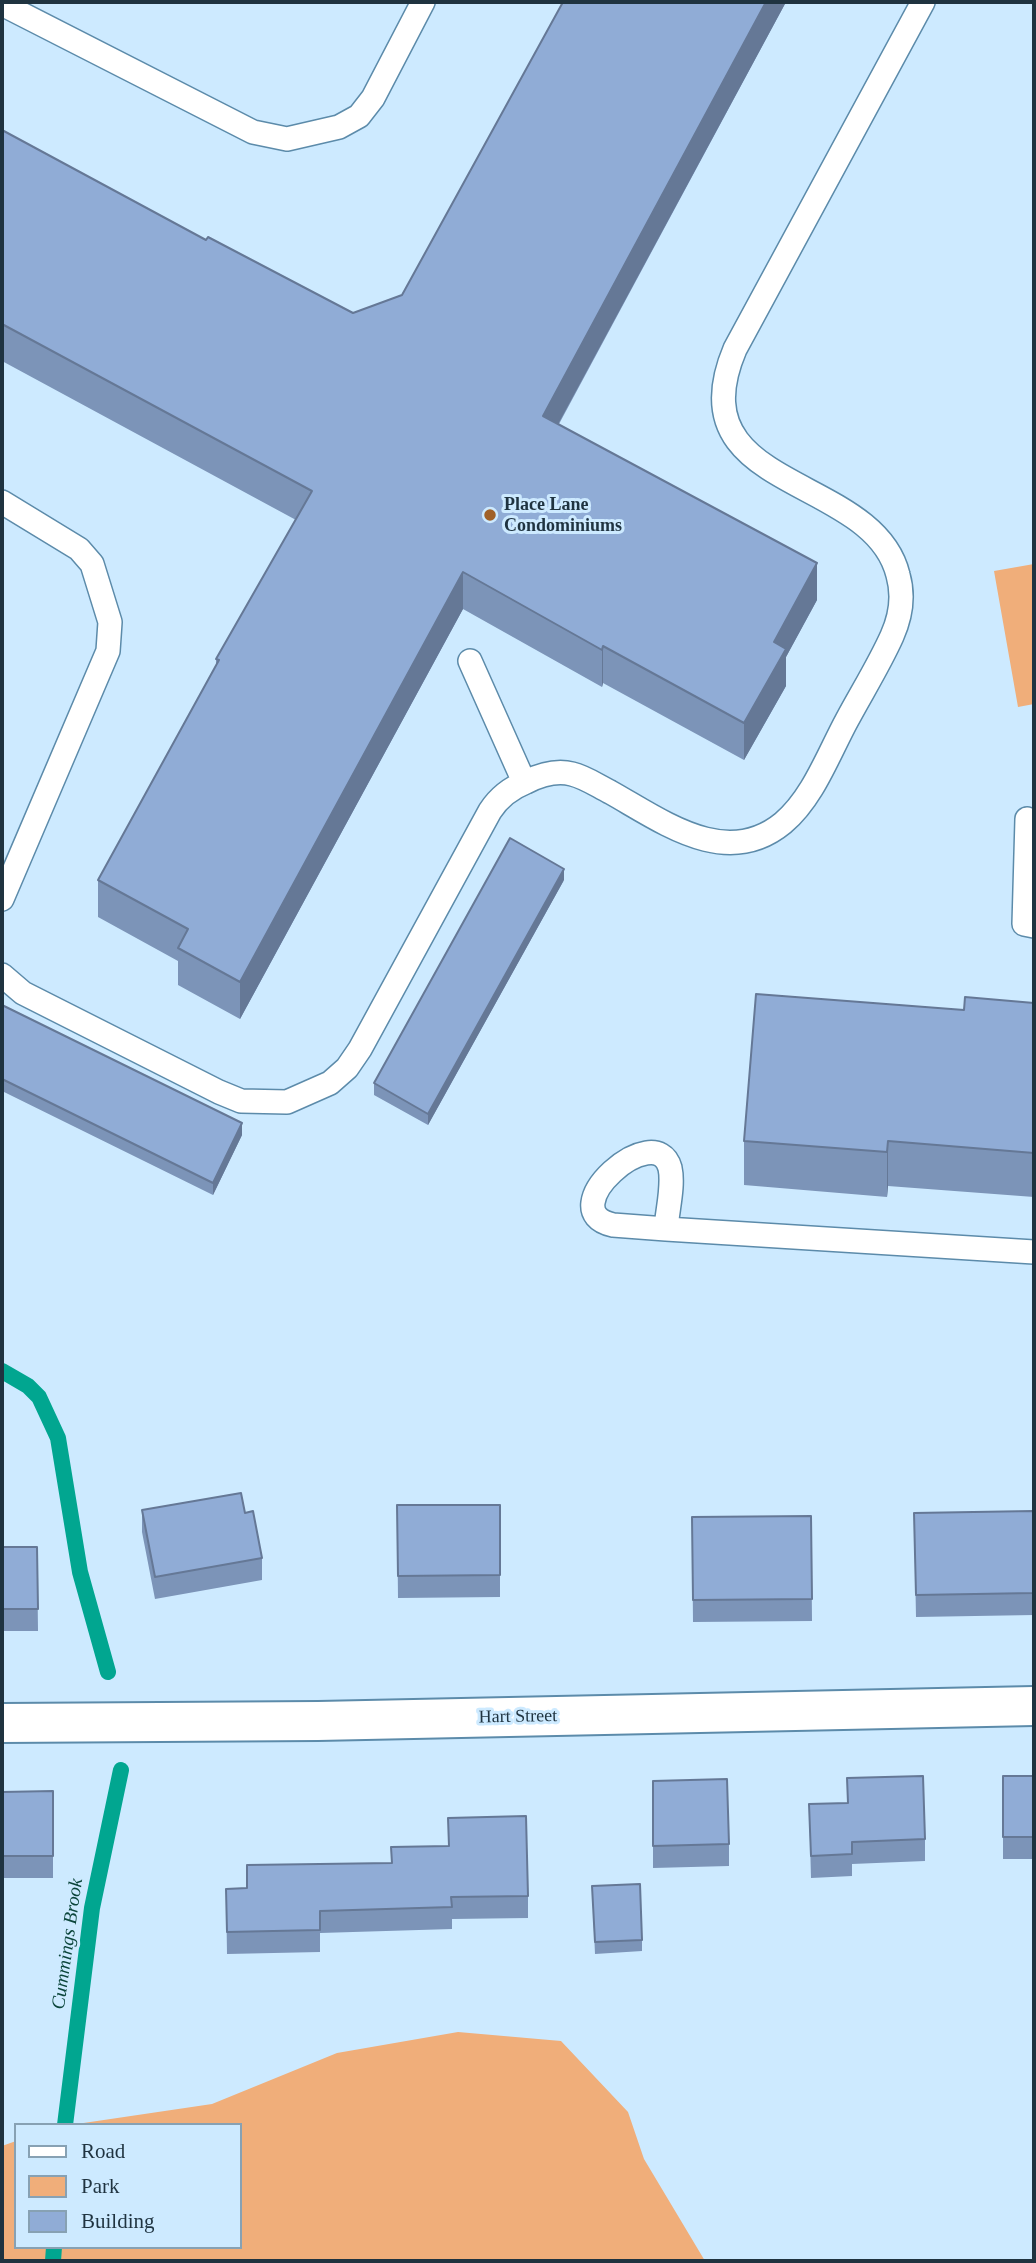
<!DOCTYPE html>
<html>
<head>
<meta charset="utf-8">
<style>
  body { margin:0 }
  #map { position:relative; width:1036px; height:2263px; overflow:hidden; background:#cdeaff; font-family:Georgia,serif }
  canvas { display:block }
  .frame { position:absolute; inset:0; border:4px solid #1f3340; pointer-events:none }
  .legend { position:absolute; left:14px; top:2123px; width:228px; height:126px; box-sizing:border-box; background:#cdeaff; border:2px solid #87a1b3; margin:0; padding:9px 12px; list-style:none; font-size:21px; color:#1f3340 }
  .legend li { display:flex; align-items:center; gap:14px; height:35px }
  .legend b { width:35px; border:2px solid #87a1b3 }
</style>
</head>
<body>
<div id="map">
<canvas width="1036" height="2263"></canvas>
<div class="frame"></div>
<ul class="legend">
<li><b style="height:9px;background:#fff"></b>Road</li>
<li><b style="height:19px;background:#f0ae7a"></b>Park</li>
<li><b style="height:19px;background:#90acd6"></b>Building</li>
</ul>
</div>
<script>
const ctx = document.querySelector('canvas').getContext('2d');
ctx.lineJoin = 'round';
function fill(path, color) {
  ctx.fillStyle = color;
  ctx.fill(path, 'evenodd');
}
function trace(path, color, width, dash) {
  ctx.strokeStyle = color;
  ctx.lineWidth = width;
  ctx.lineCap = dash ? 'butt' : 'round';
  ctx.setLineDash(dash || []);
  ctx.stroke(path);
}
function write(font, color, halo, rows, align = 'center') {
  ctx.font = font + ' Georgia,serif';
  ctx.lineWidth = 6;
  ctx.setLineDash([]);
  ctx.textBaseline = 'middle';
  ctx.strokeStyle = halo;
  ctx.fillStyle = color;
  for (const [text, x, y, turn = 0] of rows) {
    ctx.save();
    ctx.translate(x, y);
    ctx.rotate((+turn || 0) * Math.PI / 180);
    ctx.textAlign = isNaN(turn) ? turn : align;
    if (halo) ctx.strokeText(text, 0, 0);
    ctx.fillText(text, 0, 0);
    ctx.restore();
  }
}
const green = new Path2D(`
  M1034 564V704L1018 707 994 571Z
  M458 2032 561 2041 628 2112 644 2159 705 2261H2V2146L16 2141V2247H240V2125H70L212 2104 337 2053Z`);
const stream = new Path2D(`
  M2 1371 28 1386 39 1397 58 1438 80 1572 108 1672
  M65 2125 92 1908 121 1770
  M53 2261 54 2247`);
const service = new Path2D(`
  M2 4 253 132 287 139 339 127 359 116 373 98 423 2
  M2 502 79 549 92 564 110 622 108 651 2 899
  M470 661 524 782
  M1027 819 1024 924 1034 926
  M2 975 23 993 219 1092 241 1101 287 1102 330 1083 347 1068 360 1049 490 811C499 797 511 788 526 782 540 775 556 770 572 774 585 777 598 786 610 792 662 821 726 870 783 823 813 798 829 753 847 720 862 692 879 665 892 636 901 616 904 596 898 575 873 473 674 493 735 349L923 2
  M666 1229C667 1211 674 1186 670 1168 656 1116 549 1211 613 1225L666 1229 1034 1252`);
const minor = new Path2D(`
  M2 1723 318 1721 1034 1706`);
const wall = new Path2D(`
  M563 2H786L559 424 817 600 786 657V686L744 760 603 683 602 687 463 609 240 1019 178 985V961L98 917V880L216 666V659L296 520 2 361V130L206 240 353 313 402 295Z
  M564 880 428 1125 374 1095V1083Z
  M1034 1003V1197L888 1186 887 1197 744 1185V1141L964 1010Z
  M2 1005 242 1135 213 1195 2 1091Z
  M397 1505H500V1597L398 1598Z
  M142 1510 245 1513 262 1558V1580L155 1599 142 1532Z
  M914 1513 1034 1559V1615L916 1617Z
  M811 1516 812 1621 693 1622 692 1517Z
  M2 1547H37L38 1631H2Z
  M1003 1776H1034V1859H1003Z
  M847 1778 925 1839V1861L852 1864V1876L811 1878 809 1804 848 1803Z
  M653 1781 729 1844V1866L653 1868Z
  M53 1791V1878H2V1792Z
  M448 1818 528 1896V1918L452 1919V1929L320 1933V1952L227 1954 226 1889 247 1888 391 1863 448 1846Z
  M592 1886 642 1940V1951L595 1954Z`);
const shadedWall = new Path2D(`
  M766 2H786L543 452V416Z
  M817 563V600L786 657V686L744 760V723L774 642Z
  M463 572V609L240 1019V982Z
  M603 646V683L602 687V650Z
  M564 869V880L428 1125V1114Z
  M242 1123V1135L213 1195V1183Z
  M888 1141V1186L887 1197V1152Z`);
const building = new Path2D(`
  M563 2H766L543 416 817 563 774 642 786 649 744 723 603 646 602 650 463 572 240 982 178 948 188 929 98 880 219 660 216 659 312 491 2 324V130L206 240 208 237 353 313 402 295Z
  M510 838 564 869 428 1114 374 1083Z
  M756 994 964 1010 965 997 1034 1003V1153L888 1141 887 1152 744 1141Z
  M2 1005 242 1123 213 1183 2 1079Z
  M241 1493 245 1513 253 1511 262 1558 155 1577 142 1510Z
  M397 1505H500V1575L398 1576Z
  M1033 1511 1034 1593 916 1595 914 1513Z
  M811 1516 812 1599 693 1600 692 1517Z
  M2 1547H37L38 1609H2Z
  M923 1776 925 1839 852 1842V1854L811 1856 809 1804 848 1803 847 1778Z
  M1003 1776H1034V1837H1003Z
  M727 1779 729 1844 653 1846V1781Z
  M53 1791V1856H2V1792Z
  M526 1816 528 1896 451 1897 452 1907 320 1911V1930L227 1932 226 1889 247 1888V1865L392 1863 391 1847 449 1846 448 1818Z
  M640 1884 642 1940 595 1942 592 1886Z`);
const markers = [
  [490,515,7,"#a06129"]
];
const poiNames = [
  ["Place Lane",504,505],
  ["Condominiums",504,526]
];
const streetNames = [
  ["Hart Street",518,1717,-1]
];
const waterNames = [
  ["Cummings Brook",68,1944,-82]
];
fill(green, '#f0ae7a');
trace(stream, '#01a690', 16);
trace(service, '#5c8baa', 26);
trace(minor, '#5c8baa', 42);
trace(service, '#fff', 23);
trace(minor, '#fff', 38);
fill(wall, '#7c94b8');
fill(shadedWall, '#657896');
fill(building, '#90acd6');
trace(building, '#657896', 2);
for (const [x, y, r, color] of markers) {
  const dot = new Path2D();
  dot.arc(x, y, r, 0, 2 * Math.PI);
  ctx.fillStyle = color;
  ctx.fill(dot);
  trace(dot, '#cdeaff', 2.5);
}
write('bold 18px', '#1f3340', '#cdeaff', poiNames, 'left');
write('18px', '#1f3340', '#cdeaff', streetNames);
write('italic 19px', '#0c463c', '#cdeaff', waterNames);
</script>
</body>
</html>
